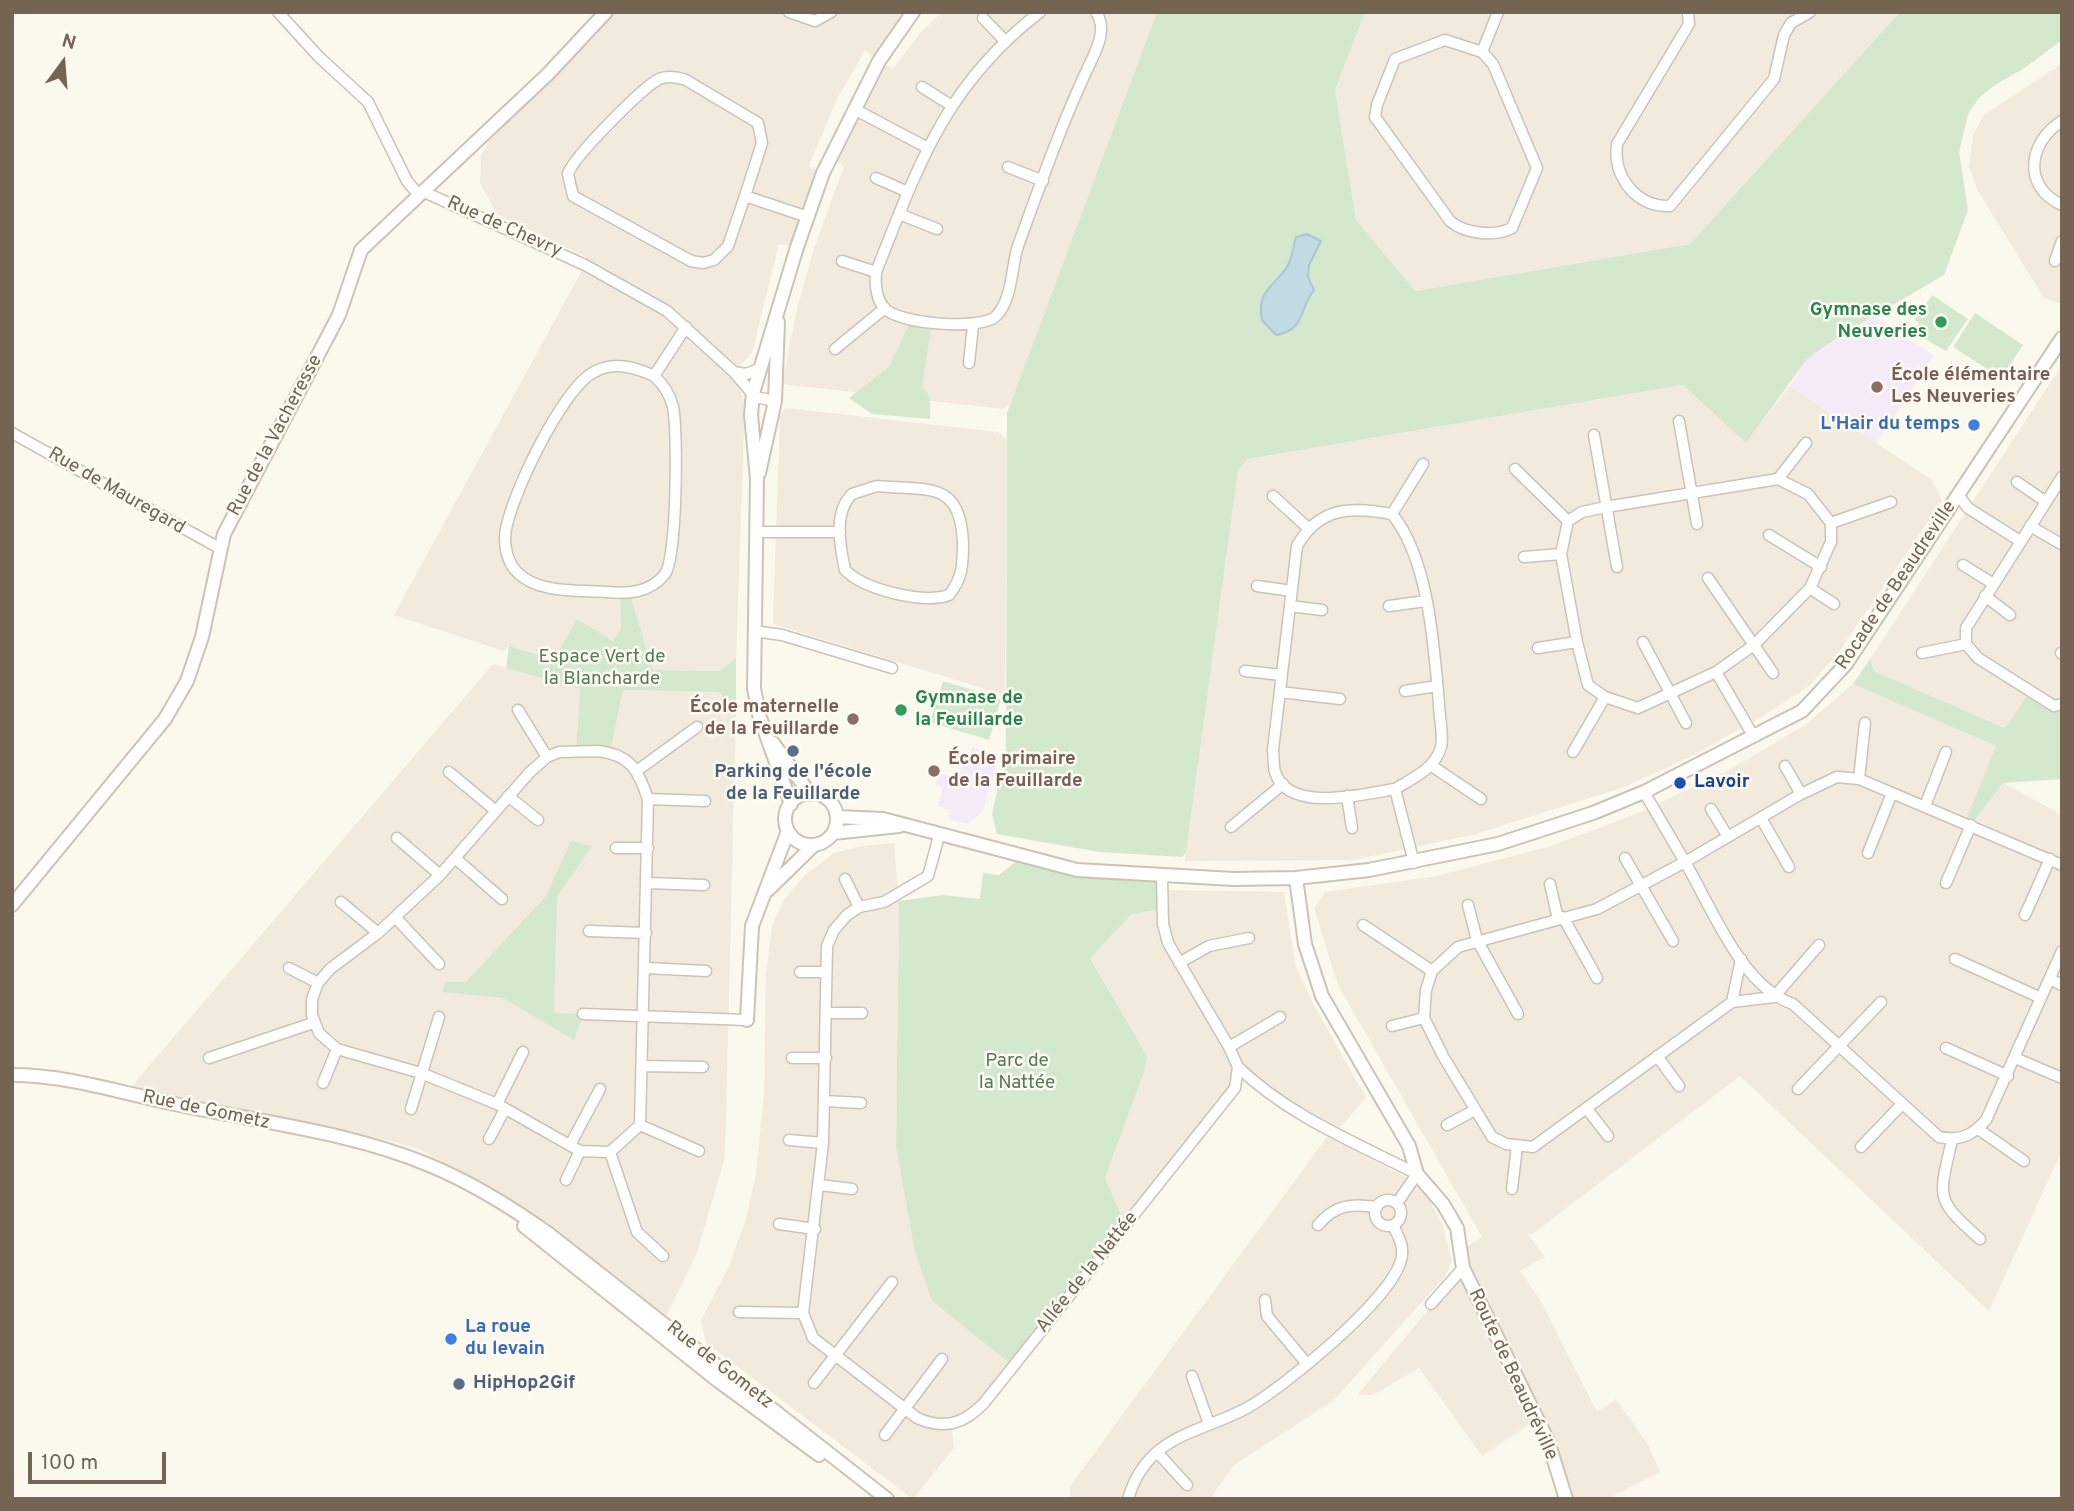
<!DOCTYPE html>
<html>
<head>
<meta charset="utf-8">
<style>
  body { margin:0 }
  #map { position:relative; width:2074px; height:1511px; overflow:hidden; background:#fbf8ee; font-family:Overpass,sans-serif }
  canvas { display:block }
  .frame { position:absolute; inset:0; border:14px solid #756452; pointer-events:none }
  .north { position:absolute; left:28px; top:28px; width:70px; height:70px; -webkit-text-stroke:5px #fefbf4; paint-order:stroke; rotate:16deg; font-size:19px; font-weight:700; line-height:28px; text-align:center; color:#756452 }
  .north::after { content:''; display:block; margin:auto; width:24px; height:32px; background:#756452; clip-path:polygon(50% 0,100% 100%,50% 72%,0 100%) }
  .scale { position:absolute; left:28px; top:1452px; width:138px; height:32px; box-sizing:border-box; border:4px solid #756452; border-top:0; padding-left:9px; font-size:21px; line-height:24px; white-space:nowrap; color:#756452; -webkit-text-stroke:5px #fefbf4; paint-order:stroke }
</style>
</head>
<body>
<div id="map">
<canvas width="2074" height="1511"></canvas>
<div class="frame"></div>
<div class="north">N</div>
<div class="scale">100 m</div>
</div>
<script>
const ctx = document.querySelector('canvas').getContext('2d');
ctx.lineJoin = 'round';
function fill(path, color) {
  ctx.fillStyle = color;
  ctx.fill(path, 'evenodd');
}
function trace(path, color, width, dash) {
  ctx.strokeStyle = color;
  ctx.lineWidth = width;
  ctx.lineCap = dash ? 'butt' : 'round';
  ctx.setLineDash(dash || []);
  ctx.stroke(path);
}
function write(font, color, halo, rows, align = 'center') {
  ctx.font = font + ' Overpass,sans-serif';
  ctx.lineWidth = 5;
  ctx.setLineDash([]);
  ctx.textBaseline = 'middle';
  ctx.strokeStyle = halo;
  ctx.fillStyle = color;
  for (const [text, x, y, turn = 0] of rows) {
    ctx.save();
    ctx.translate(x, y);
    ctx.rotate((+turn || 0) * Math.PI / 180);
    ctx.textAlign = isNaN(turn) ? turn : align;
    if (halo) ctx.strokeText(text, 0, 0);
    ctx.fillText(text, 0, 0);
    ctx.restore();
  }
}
const residential = new Path2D(`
  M609 12H913L880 61 893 69 920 33 942 12H1157L1011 403 1003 409 782 384 797 309 813 251 844 166 830 158 879 61 865 50 836 101 809 166 823 173 797 247 779 244 752 353 734 372 745 405 736 658 720 671 653 670 621 599V628L613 641 577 620 554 659 509 646 504 651 394 615 585 265 586 257 497 214 480 183 481 155 497 126Z
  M1365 12H1900L1690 244 1414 291 1356 220 1335 90Z
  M2062 64V304L2044 298 1978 191 1969 167 1973 135 1984 115Z
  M2062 365V706L2006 728 1874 671 1870 659Z
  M1684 385 1746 442 1790 386 1932 480 1942 501 1838 653 1809 686 1760 718 1688 758 1624 787 1476 834 1354 860 1185 861 1238 470 1248 459Z
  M786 408 998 432 1007 440 1005 695 773 624 780 414Z
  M493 664 580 689 576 751 610 752 623 690 719 692 736 711 725 1157 697 1253 665 1318 494 1188 417 1148 367 1135 131 1087Z
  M1853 684 1996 746 1971 825 2003 783 2062 815V1150L1989 1311 1740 1076 1531 1235 1527 1233 1545 1257 1520 1271 1542 1303 1597 1412 1616 1399 1648 1445 1660 1472 1607 1499H1568L1533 1422 1482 1456 1419 1368 1373 1395 1358 1394 1463 1268 1462 1250 1482 1237 1338 985 1314 908 1325 892 1437 876 1551 846 1641 812 1734 767 1805 725Z
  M894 843 899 901 896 1146 932 1301 1013 1366 984 1403 951 1424 954 1448 913 1499 706 1343 701 1320 729 1266 746 1219 756 1173 764 1094 766 973 772 926 784 900 804 876 834 853 861 846Z
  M1162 890 1284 892 1296 967 1313 1003 1366 1098 1335 1133 1239 1068 1237 1079 1126 1226 1105 1178 1145 1071 1147 1056 1090 958 1132 914 1161 909Z
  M1327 1137 1400 1174 1424 1191 1442 1223 1452 1261 1446 1275 1334 1400 1233 1466 1210 1499H1070V1486Z`);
const education = new Path2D(`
  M1874 316 1934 356 1876 443 1790 386 1807 359Z
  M972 747 998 756 983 811 968 824 952 820 948 816 949 810 938 806 943 788 936 785 939 773 958 778 961 769 955 767 956 763 966 766Z`);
const green = new Path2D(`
  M1157 12H1365L1335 90 1356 220 1415 291 1690 244 1900 12H2062V40L2026 67 1995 85 1979 98 1968 114 1959 152 1968 210 1944 275 1843 334 1807 359 1746 443 1683 385 1248 459 1238 470 1186 853 1182 857 1099 852 997 834 992 814 1006 750 1007 413Z
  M1932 295 1968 319 1946 351 1913 332 1919 323 1915 320Z
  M1975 313 2023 345 2001 378 1953 347Z
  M912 318 932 322 922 386 930 397V419L872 414 849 398 889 367Z
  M620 598H631L653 670 720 671 736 658V711L719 692 623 690 610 753 576 751 580 689 506 668 509 646 554 659 577 619 613 641 621 628Z
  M1870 659 1874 671 2005 728 2030 692 2062 706V779L2003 783 1971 825 1965 823 1996 746 1853 684Z
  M943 681 1001 699 989 740 930 722Z
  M571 841 592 846 557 897 554 1013 583 1014 574 1040 503 998 443 992 445 982H466L546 896Z
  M1022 857 1162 876 1161 909 1132 914 1090 958 1147 1056 1145 1070 1105 1178 1126 1226 1013 1366 932 1301 915 1252 896 1146 899 901 943 895 980 899 983 873 999 875Z`);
const water = new Path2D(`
  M1307 234 1321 241 1309 265 1308 277 1314 290C1299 308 1306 330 1276 335L1262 320C1255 290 1278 284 1288 265 1293 256 1293 246 1296 237Z`);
const minor = new Path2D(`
  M278 12 319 57 368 102 407 181 418 194
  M789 12 815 21 831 12
  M1040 12C945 85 918 166 876 272 875 284 876 298 884 308 898 324 981 331 996 316 1013 299 1011 267 1018 246 1039 188 1060 128 1086 72 1094 54 1109 31 1096 12
  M1688 12 1689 24 1617 144C1613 177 1636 207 1670 206L1774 79 1784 35 1791 23 1810 12
  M983 18 1004 40
  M1445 40 1482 52 1493 64 1537 168 1512 228C1495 237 1465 234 1450 221L1375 117 1377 105 1395 59Z
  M1482 52 1498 12
  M922 87 952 106
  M854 109 926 147
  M2062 121C2028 142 2022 187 2062 205
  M1008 167 1043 181
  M876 178 908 192
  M422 191 585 265 667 311 734 372 755 397 775 401
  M745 196 762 143 758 123 686 80C677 77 668 75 659 79 642 88 573 157 568 174L573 196 691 261 703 263 714 260 728 246 745 196 808 217
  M899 214 937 229
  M842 261 876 272
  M2055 261 2062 241
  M835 349 885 308
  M969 363 973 326
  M734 372 746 374 759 369
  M654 376C635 367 614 361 594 372 563 387 507 502 505 537 505 549 508 562 516 571 537 594 579 590 607 592 628 594 650 593 665 574 677 558 678 430 673 407 670 394 664 385 654 376L686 327
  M1679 421 1697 524
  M12 433 221 549
  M1594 435 1617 567
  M1515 469 1568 521
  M2062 477 1966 628V644L1978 658 2054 706 2062 704
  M1778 479 1806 443
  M2017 482 2046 502
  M877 486C929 491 961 480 963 544 963 565 962 579 949 595 923 604 865 590 845 570 840 546 833 513 852 494Z
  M1273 496 1308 528
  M1959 496 1968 508 2020 541
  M1392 514 1423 464
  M1831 523 1891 502
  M2030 526 2061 544
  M756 532H840
  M1769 535 1821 567
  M1524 557 1561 554
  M1963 565 1992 583
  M1708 578 1773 673
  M1257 586 1292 591
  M1810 588 1834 604
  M1985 596 2010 615
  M1290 606 1322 610
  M1389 606 1426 601
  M754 631 782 635 892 668
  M1643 642 1686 723
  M1538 648 1577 642
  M1922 653 1966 644
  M2061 653 2062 654
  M1245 671 1282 675
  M1716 672 1638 708 1605 697 1588 685 1577 642 1561 554 1568 521 1582 512 1606 507 1778 479 1808 494 1831 523V542L1810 588 1754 645 1716 672 1754 737
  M1405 691 1437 686
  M1280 692 1340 699
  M518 710 547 757
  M598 751C631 755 638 770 648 799L640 1125 610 1152 580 1151 497 1104 421 1073 337 1049 319 1033 312 1015V999L318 983 330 969 378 933 440 875 530 772 547 757 559 752Z
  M1573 752 1605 697
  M1432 766 1481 799
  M1785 766 1801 794
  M638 770 697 727
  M449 772 496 811
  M1859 779 1865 723
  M1395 789C1364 794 1288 814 1275 772 1273 765 1274 757 1273 750L1297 546C1319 507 1351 506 1392 514 1429 559 1434 647 1439 704 1439 717 1444 735 1441 747 1435 769 1413 778 1395 789L1414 863
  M1644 792 1685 862 1597 909 1458 947 1432 971 1426 990 1424 1018 1443 1056 1492 1137 1506 1144 1533 1147 1732 1002 1741 959
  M508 796 538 820
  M1347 796 1352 828
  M648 799 705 801
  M1925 806 1946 752
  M1711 809 1728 837
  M1761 818 1789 867
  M1231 827 1283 784
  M939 836 928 876 884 902 859 907 847 915 834 930 827 946 823 1143 803 1313 813 1338 917 1418C944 1430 964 1424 984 1403L1235 1088 1238 1067 1229 1047 1168 943 1163 924 1162 876
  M397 838 440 875
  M616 848H648
  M1868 853 1892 793
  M455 858 502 899
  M1625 858 1673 941
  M2062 865 1859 779 1837 777 1801 794 1685 862C1712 908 1741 986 1793 1004L1939 1137C1960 1141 1972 1136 1986 1120L2062 951
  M845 879 859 907
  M647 883 704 885
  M1946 883 1971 825
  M1550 884 1558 919
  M341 902 378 933
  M1468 905 1477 940 1518 1014
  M2025 915 2050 859
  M395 917 439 964
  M1563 917 1597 978
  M1363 925 1432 971
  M589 931 646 933
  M1955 959 2041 998
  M1179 963 1209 946 1249 938
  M289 968 318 983
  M646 968 706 971
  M800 972H826
  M2050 979 2062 985
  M1732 1002 1774 997 1819 945
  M827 1013H862
  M583 1014 747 1020
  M1392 1026 1424 1018
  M1229 1047 1280 1017
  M1946 1048 2008 1076
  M1657 1056 1679 1086
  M209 1058 313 1023
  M792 1058H826
  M2015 1058 2062 1078
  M642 1066 703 1067
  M1238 1067C1289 1116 1354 1142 1417 1174L1397 1203
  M323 1083 337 1049
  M1798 1089 1881 1002
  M825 1101 861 1103
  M497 1104 523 1052
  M411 1109 439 1017
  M1587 1109 1608 1136
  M640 1125 699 1151
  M1447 1125 1475 1110
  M1978 1129 2024 1161
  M489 1139 505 1109
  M789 1140 823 1143
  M1952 1140C1939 1197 1934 1199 1980 1239
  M570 1145 600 1089
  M1861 1147 1902 1104
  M610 1152 637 1232 663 1256
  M566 1180 580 1151
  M820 1185 852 1189
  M1512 1189 1517 1146
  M1375 1213a13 13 0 1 1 26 0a13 13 0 1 1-26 0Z
  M779 1224 815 1229
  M1318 1225C1335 1205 1351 1203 1377 1207
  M1265 1300 1267 1316 1307 1364
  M1431 1304 1463 1268
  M739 1312 803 1313
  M1192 1376 1209 1424
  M814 1383 892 1282
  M885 1435 942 1359
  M1157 1452 1187 1485
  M1128 1499C1147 1435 1197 1434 1245 1409 1282 1389 1391 1300 1401 1260 1405 1247 1398 1236 1393 1225`);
const tertiary = new Path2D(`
  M759 473 775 401 778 322
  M773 743 810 794
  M785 819a26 26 0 1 1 52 0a26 26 0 1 1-52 0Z
  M791 804 759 715 754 688 757 479 751 415 753 393 797 247 823 173 879 61 913 12
  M837 817 883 819 1077 870 1233 879 1296 878 1369 870 1498 844 1593 813 1644 792 1802 711 1846 664 2062 338
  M833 833 899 826
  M1296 878 1305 944 1322 996 1409 1146 1417 1174 1443 1204 1457 1228 1463 1268 1548 1441 1566 1499
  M768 890 814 845
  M12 905 165 719 187 681 202 637 224 534 339 315 361 250 548 74 606 12
  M747 1020 752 926 788 831`);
const secondary = new Path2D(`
  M12 1075C68 1075 121 1093 175 1104 259 1122 350 1132 429 1165 473 1183 511 1207 549 1234L887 1499
  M524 1226 717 1380 819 1455`);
const markers = [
  [1941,322,7,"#2e9e5b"],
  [1877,387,7,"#8d6e63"],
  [1974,425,7,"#3f7fe0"],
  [901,710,7,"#2e9e5b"],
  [853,719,7,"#8d6e63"],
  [793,751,7,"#5c6f8a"],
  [934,771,7,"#8d6e63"],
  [1680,783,7,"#1a4fb4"],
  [451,1339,7,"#3f7fe0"],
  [459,1384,7,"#5c6f8a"]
];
const streetNames = [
  ["Rue de Chevry",504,228,24],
  ["Rue de la Vacheresse",276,436,-62],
  ["Rue de Mauregard",116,492,30],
  ["Rocade de Beaudreville",1897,586,-56],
  ["Rue de Gometz",206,1111,12],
  ["Allée de la Nattée",1088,1273,-51],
  ["Rue de Gometz",719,1366,38],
  ["Route de Beaudréville",1512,1375,65]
];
const leisureNames = [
  ["Gymnase des",1927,311],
  ["Neuveries",1927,333],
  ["Gymnase de",915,699,"left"],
  ["la Feuillarde",915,721,"left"]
];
const educationNames = [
  ["École élémentaire",1891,376],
  ["Les Neuveries",1891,398],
  ["École maternelle",839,708,"right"],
  ["de la Feuillarde",839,730,"right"],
  ["École primaire",948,760],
  ["de la Feuillarde",948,782]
];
const shopNames = [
  ["L'Hair du temps",1960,425],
  ["La roue",465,1328,"left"],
  ["du levain",465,1350,"left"]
];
const parkNames = [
  ["Espace Vert de",602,658],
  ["la Blancharde",602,680],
  ["Parc de",1017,1062],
  ["la Nattée",1017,1084]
];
const serviceNames = [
  ["Parking de l'école",793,773],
  ["de la Feuillarde",793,795],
  ["HipHop2Gif",473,1384,"left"]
];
const transitNames = [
  ["Lavoir",1694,783]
];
fill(residential, '#f2ebdd');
fill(education, '#f5eaf8');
fill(green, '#d3e8cd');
fill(water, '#c3d9e3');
trace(water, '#abc7d4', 2);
trace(minor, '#cdc3b4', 13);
trace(tertiary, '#cdc3b4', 16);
trace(secondary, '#cfc3b2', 16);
trace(minor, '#fff', 10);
trace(tertiary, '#fff', 12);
trace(secondary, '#fff', 12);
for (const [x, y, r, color] of markers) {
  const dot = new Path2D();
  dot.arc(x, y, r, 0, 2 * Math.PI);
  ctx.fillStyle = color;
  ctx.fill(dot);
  trace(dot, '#fefbf4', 2.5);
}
write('19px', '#756452', '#fefbf4', streetNames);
write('bold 19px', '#27864d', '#fefbf4', leisureNames, 'right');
write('bold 19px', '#785e54', '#fefbf4', educationNames, 'left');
write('bold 19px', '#366cbe', '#fefbf4', shopNames, 'right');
write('19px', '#547e4e', '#fefbf4', parkNames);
write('bold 19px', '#4e5e75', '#fefbf4', serviceNames);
write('bold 19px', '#164399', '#fefbf4', transitNames, 'left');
</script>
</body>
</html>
